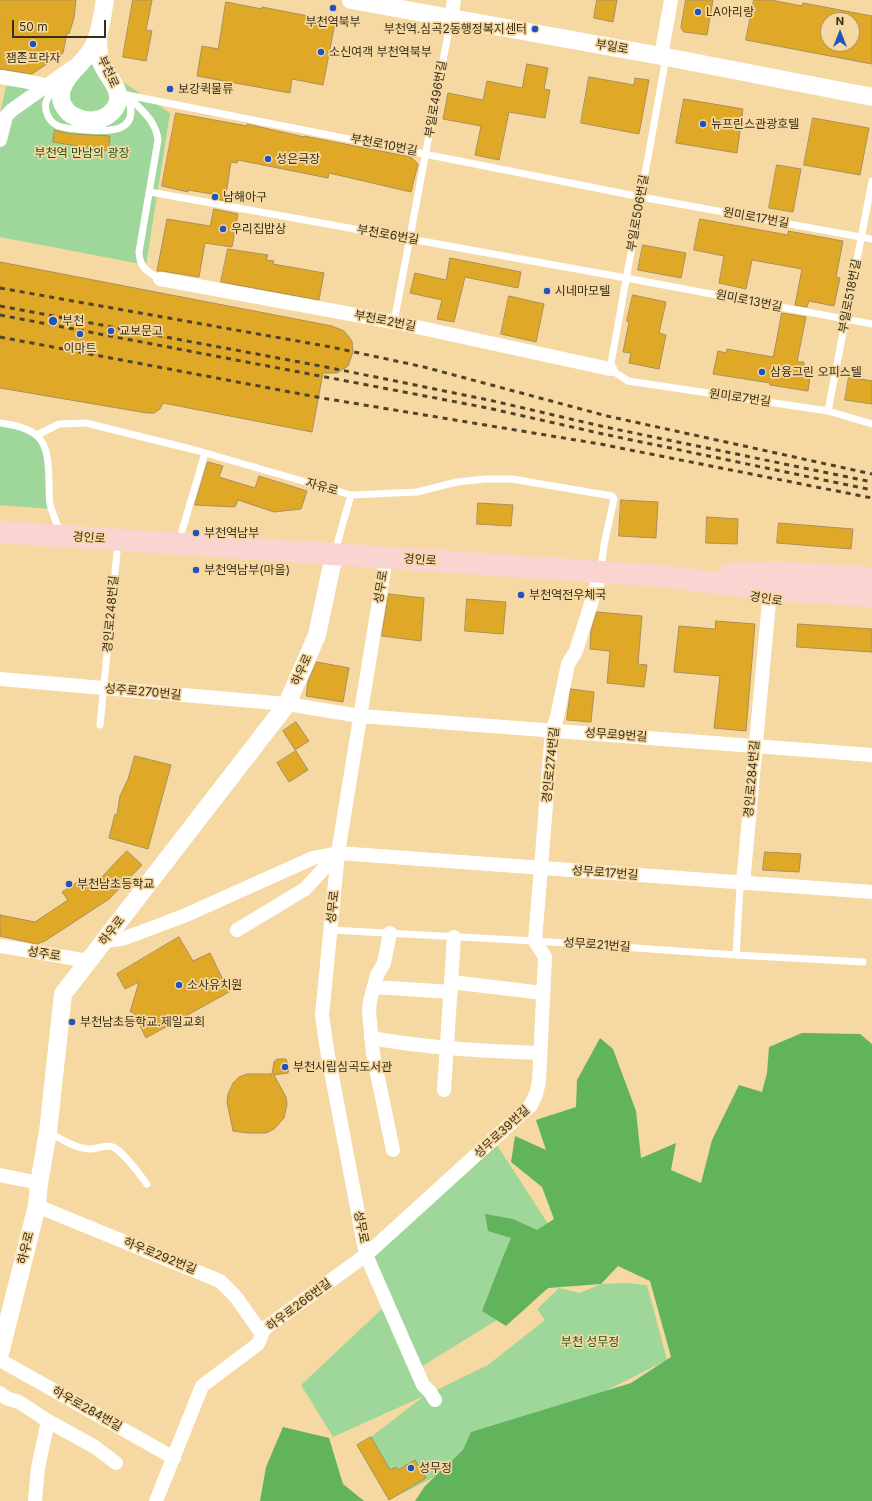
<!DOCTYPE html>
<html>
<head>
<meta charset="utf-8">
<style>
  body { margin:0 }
  #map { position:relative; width:872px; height:1501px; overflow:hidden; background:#f5d8a2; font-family:Inter,sans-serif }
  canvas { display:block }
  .north { position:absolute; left:820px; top:12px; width:40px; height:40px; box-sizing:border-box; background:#f5d8a2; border:1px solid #aa946b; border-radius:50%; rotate:0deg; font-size:11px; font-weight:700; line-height:16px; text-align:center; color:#392e18 }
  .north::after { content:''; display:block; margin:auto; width:14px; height:18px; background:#1f53c0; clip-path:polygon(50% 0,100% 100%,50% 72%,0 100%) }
  .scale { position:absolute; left:12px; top:20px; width:94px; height:18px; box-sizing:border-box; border:2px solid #392e18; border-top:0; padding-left:5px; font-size:12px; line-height:14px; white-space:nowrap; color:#392e18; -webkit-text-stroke:3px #f5d8a2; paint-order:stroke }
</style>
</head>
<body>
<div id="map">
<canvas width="872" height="1501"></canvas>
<div class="north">N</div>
<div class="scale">50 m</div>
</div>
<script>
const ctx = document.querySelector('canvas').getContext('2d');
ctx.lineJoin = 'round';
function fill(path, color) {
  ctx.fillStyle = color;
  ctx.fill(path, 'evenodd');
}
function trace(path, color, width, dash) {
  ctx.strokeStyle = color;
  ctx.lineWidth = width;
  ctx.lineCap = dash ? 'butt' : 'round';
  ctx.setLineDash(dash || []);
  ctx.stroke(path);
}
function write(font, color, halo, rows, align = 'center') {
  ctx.font = font + ' Inter,"Noto Sans KR",sans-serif';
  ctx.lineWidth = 3.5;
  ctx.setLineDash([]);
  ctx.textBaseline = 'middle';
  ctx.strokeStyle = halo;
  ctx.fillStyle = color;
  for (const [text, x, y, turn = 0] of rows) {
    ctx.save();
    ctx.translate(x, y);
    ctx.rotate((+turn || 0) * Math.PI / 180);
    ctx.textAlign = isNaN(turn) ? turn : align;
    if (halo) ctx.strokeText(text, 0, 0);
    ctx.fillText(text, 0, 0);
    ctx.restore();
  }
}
const green = new Path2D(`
  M95 64 170 113 146 265 0 237V113L6 87Z
  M0 423 17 425 40 439 48 459 51 509 0 505Z
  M497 1145 578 1270 416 1370 371 1256Z
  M625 1283 647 1285 667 1360 389 1500 357 1445 371 1437 424 1396 333 1437 301 1385 384 1307 426 1395 488 1365 545 1320 537 1309 559 1288 580 1293 601 1284Z`);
const forest = new Path2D(`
  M802 1033 860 1034 872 1044V1501H415L425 1486 463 1450 471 1432 631 1383 671 1357 650 1281 618 1266 601 1284 548 1288 506 1326 482 1311 503 1257 511 1238 488 1231 485 1214 513 1219 537 1230 554 1219 542 1187 511 1162 515 1136 546 1150 536 1120 576 1107 577 1080 600 1038 613 1049 636 1111 641 1158 676 1143 671 1170 701 1183 712 1140 739 1085 762 1092 767 1073 769 1047Z
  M283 1427 329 1438 343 1484 364 1501H260L266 1467Z`);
const building = new Path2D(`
  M0 0H76L74 18 69 34 67 33 63 53 32 74 0 69Z
  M133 0H152L146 30 152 31 146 61 123 57Z
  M597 0H617L613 22 594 18Z
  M686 0H713L707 35 684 32 681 28Z
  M754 0H771L802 6 803 3 872 16V64L746 40ZM828 20H852V44H828Z
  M226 2 262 9V7L308 16V17L335 23 323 85 292 79 290 93 197 76 202 46 218 49Z
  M527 64 548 68 544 89 550 90 545 118 509 112 499 160 475 155 481 126 443 119 448 93 483 100 487 81 522 88Z
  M589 77 634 85 635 78 649 80 639 134 581 123Z
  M684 99 743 109 737 153 676 143Z
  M176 113 247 126V124L304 137V136L411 157 418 164 411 192 329 173 328 178 238 160 237 163 231 162 225 201 212 198V194L188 190V192L162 186Z
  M813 118 869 128 860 175 804 165Z
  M55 130 71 134 110 136 108 151 53 142Z
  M777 165 801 169 793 212 769 208Z
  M214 209 238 214 232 247 205 243 199 277 162 271H157L167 219 210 226Z
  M700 219 788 235V231L843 241 836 277 840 278 834 306 809 301 807 307 795 305 802 269 752 260 746 289 719 283 724 256 694 250Z
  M643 245 686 253 681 278 638 270Z
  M228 249 268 255 266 260 274 261 273 264 324 273 319 300 221 282Z
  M450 258 521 272 518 288 465 277 454 322 437 319 442 300 410 293 415 273 446 280Z
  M0 262 332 326 344 331 352 341 353 352 348 366 337 373H323L312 432 163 403 160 409 154 413H147L0 388Z
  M633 295 666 302 659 333 666 335 659 369 629 363 631 353 623 352 629 322 627 321Z
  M509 296 544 304 536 342 501 334Z
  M782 313 806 317 797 362H804V369L811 370 808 391 770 385V383L713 374 718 351 726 353 727 349 773 357Z
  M849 377 872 381V404L845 400Z
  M208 462 223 466 219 477 255 488 259 476 307 491 301 509 274 512 238 500 235 507 195 505Z
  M621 500 658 502 656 538 619 536Z
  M478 503 513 505 511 526 477 524Z
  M707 517 738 519 737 544 706 543Z
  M779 523 853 529 851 549 777 543Z
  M389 594 424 598 421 641 382 636Z
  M467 599 506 602 503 634 465 631Z
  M597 612 642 616 638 664 647 665 644 687 607 683 610 651 590 649 591 631Z
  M716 621 755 624 746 731 714 728 720 676 674 672 679 626 715 629Z
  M798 624 872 629V652L797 647Z
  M317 662 349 668 343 702 306 696 308 682Z
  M571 689 594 692 591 722 567 720Z
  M296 722 309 741 295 750 283 731Z
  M296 751 308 770 289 782 277 763Z
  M135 756 171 765 148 849 109 838 115 814 117 815 120 796 128 779Z
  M127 851 142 865 109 899 45 941 37 944 0 936V915L35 922 68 900 62 892 78 882 81 886 88 882 91 888Z
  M765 852 801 854 799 872 763 870Z
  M179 937 193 961 210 953 229 992 146 1038 133 1012H130L139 982 125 989 117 974Z
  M277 1059H286L289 1067 288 1073 274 1075 286 1097 287 1104 284 1118 274 1129 266 1133H248L233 1131 227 1102 228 1094 233 1083 239 1077 247 1074H272L274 1062Z
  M371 1437 390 1470 396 1467 398 1470 415 1460 426 1478 389 1500 357 1445Z`);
const service = new Path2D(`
  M666 57 610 369 628 381 828 411 872 424
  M59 87C56 89 52 92 50 95 41 105 47 121 58 126 66 129 78 129 86 130 111 132 140 132 128 98
  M127 95 641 197 872 239
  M127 95C140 109 156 120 158 140L139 252C139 267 148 272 160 279
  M150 192 626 278 872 324
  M394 322 451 18
  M828 411 872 181
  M0 423C43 429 48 441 49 482 49 489 49 497 50 504 52 513 57 523 60 533
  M37 435 59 424 86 423 195 450 351 495 417 492 457 482 485 479H512L612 496 614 499 604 545 601 569
  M179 541 205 453
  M335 551 351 495
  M100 725 118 542
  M330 930 535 941 736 955 863 962
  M736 955 740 888 743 883
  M48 1132C62 1139 75 1149 91 1149 99 1149 105 1144 113 1147 124 1152 139 1174 147 1184`);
const minor = new Path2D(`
  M451 18 454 0
  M661 56 671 0
  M0 77 46 85
  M0 140 6 116 12 110 73 67
  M160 279 394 322 610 369
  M386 558 338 853 322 1015 327 1050 366 1255 423 1385 430 1392 435 1400
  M0 679 287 704 360 716 872 755
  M743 883 769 602
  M237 930 305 889 338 853
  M390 933 384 963 377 975 370 1001 369 1011 373 1054 393 1150
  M104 941 122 939 144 931 186 915 313 858 338 853 872 892
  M0 946 89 961
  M451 982 543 993
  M374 987 451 992
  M371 1038C427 1048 483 1051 540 1053
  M444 1090 454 937
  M0 1175 39 1183
  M37 1206 220 1281 236 1297 262 1334
  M0 1360 174 1458
  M0 1393 6 1398 19 1402 48 1421 95 1447 116 1463
  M35 1501 38 1468 48 1421
  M156 1501 202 1386 258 1344 264 1329 366 1255 531 1105 536 1094 539 1082 545 957 535 941 552 731 557 717 568 664 576 651 601 572`);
const tertiary = new Path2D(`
  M351 0 661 56 872 97
  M98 35C98 44 98 53 101 62 106 76 126 92 115 108 112 112 108 116 103 118 94 122 84 121 74 116 68 114 65 109 62 103 55 80 84 65 93 47 101 33 102 15 105 0
  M0 1353 37 1206 39 1183 48 1132 63 994 287 704 317 635 334 555`);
const primary = new Path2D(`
  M0 532 662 576 771 590 872 596
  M729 574 779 572 872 578`);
const rail = new Path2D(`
  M0 288 331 347 424 367 607 416 872 474
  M0 306 326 367 489 400 605 427 872 482
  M0 315 488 408 603 434 872 490
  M0 337 322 398 600 444 872 498`);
const markers = [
  [333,8,4,"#1f53c0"],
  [698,12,4,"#1f53c0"],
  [535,29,4,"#1f53c0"],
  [33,44,4,"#1f53c0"],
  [321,52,4,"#1f53c0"],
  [170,89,4,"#1f53c0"],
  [703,124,4,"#1f53c0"],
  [268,159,4,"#1f53c0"],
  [215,197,4,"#1f53c0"],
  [223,229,4,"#1f53c0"],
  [547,291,4,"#1f53c0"],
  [53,321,5,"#1f53c0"],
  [111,331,4,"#1f53c0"],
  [80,334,4,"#1f53c0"],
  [762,372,4,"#1f53c0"],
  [196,533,4,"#1f53c0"],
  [196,570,4,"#1f53c0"],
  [521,595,4,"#1f53c0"],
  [69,884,4,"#1f53c0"],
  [179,985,4,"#1f53c0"],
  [72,1022,4,"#1f53c0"],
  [285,1067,4,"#1f53c0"],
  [411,1468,4,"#1f53c0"]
];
const poiNames = [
  ["LA아리랑",706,12],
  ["부천역북부",333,22,"center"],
  ["부천역.심곡2동행정복지센터",527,29,"right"],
  ["소신여객 부천역북부",329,52],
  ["잼존프라자",33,58,"center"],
  ["보강퀵물류",178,89],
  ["뉴프린스관광호텔",711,124],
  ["성은극장",276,159],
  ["남해아구",223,197],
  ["우리집밥상",231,229],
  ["시네마모텔",555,291],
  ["부천",62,321],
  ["교보문고",119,331],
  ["이마트",80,348,"center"],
  ["삼융그린 오피스텔",770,372],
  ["부천역남부",204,533],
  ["부천역남부(마을)",204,570],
  ["부천역전우체국",529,595],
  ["부천남초등학교",77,884],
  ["소사유치원",187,985],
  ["부천남초등학교.제일교회",80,1022],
  ["부천시립심곡도서관",293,1067],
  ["성무정",419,1468]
];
const streetNames = [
  ["부일로",612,47,10],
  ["부천로",108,72,65],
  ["부일로496번길",436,99,-80],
  ["부천로10번길",384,145,11],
  ["부일로506번길",638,213,-80],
  ["원미로17번길",756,218,10],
  ["부천로6번길",388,235,10],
  ["부일로518번길",850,296,-79],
  ["원미로13번길",749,301,11],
  ["부천로2번길",385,321,11],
  ["원미로7번길",740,398,8],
  ["자유로",322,487,16],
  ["경인로",89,538,4],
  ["경인로",420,560,4],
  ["성무로",381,587,-81],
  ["경인로",766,599,9],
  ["경인로248번길",111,614,-85],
  ["하우로",302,670,-66],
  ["성주로270번길",143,692,5],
  ["성무로9번길",616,735,4],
  ["경인로274번길",551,765,-84],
  ["경인로284번길",752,779,-85],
  ["성무로17번길",605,873,4],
  ["성무로",333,907,-84],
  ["하우로",112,931,-52],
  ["성무로21번길",597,945,4],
  ["성주로",44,954,9],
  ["성무로39번길",502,1132,-43],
  ["성무로",361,1227,79],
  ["하우로",26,1248,-76],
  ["하우로292번길",160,1256,22],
  ["하우로266번길",299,1305,-37],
  ["하우로284번길",87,1409,29]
];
const parkNames = [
  ["부천역 만남의 광장",82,153],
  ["부천 성무정",590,1342]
];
fill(green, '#9ed799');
fill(forest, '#61b45b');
fill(building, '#e0a827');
trace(building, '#aa8f5b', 1);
trace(service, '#fff', 7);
trace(minor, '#fff', 14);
trace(tertiary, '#fff', 18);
trace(primary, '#fad4d1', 22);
trace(rail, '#504329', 3, [5, 5]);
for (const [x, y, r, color] of markers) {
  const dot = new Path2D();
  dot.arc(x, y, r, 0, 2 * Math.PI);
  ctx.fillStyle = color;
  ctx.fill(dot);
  trace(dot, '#f5d8a2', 1.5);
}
write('12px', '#392e18', '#f5d8a2', poiNames, 'left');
write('12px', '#392e18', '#f5d8a2', streetNames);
write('12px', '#1c541a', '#f5d8a2', parkNames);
</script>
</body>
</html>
